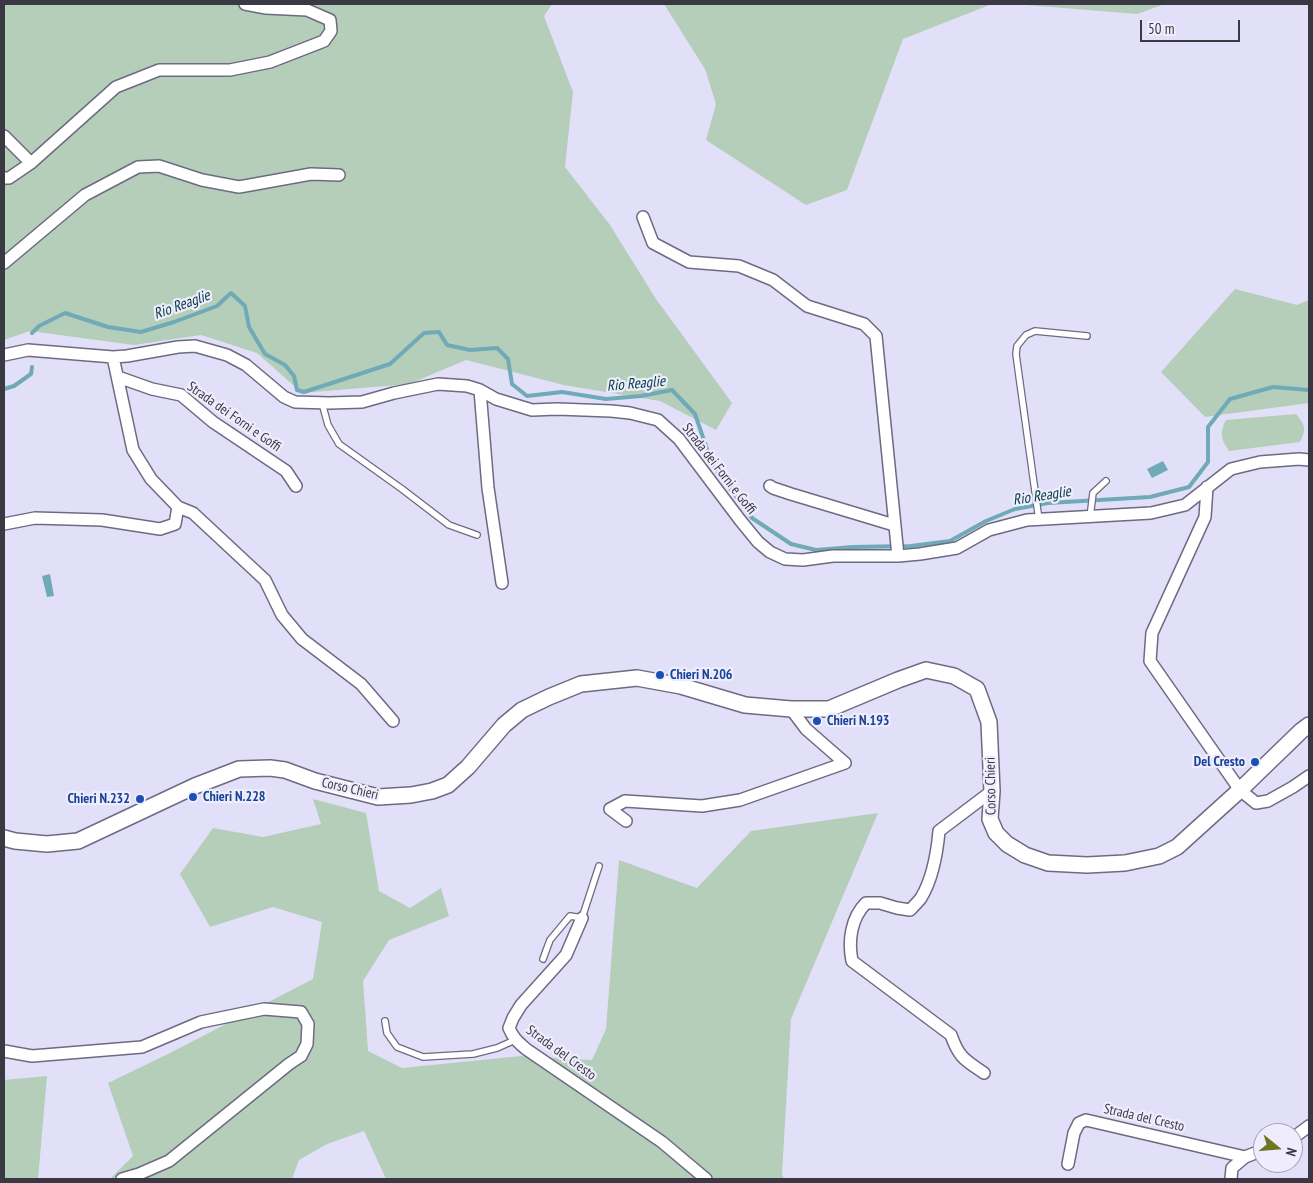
<!DOCTYPE html>
<html>
<head>
<meta charset="utf-8">
<style>
  body { margin:0 }
  #map { position:relative; width:1313px; height:1183px; overflow:hidden; background:#e2dff9; font-family:"PT Sans Narrow",sans-serif }
  canvas { display:block }
  .frame { position:absolute; inset:0; border:5px solid #3a3943; pointer-events:none }
  .north { position:absolute; left:1253px; top:1123px; width:50px; height:50px; box-sizing:border-box; background:#efedfd; border:1px solid #a7a5b3; border-radius:50%; rotate:107deg; font-size:14px; font-weight:700; line-height:20px; text-align:center; color:#3a3943 }
  .north::after { content:''; display:block; margin:auto; width:18px; height:22px; background:#6d7721; clip-path:polygon(50% 0,100% 100%,50% 72%,0 100%) }
  .scale { position:absolute; left:1140px; top:20px; width:100px; height:22px; box-sizing:border-box; border:2px solid #3a3943; border-top:0; padding-left:6px; font-size:15px; line-height:18px; white-space:nowrap; color:#3a3943; -webkit-text-stroke:4px #efedfd; paint-order:stroke }
</style>
</head>
<body>
<div id="map">
<canvas width="1313" height="1183"></canvas>
<div class="frame"></div>
<div class="north">N</div>
<div class="scale">50 m</div>
</div>
<script>
const ctx = document.querySelector('canvas').getContext('2d');
ctx.lineJoin = 'round';
function fill(path, color) {
  ctx.fillStyle = color;
  ctx.fill(path, 'evenodd');
}
function trace(path, color, width, dash) {
  ctx.strokeStyle = color;
  ctx.lineWidth = width;
  ctx.lineCap = dash ? 'butt' : 'round';
  ctx.setLineDash(dash || []);
  ctx.stroke(path);
}
function write(font, color, halo, rows, align = 'center') {
  ctx.font = font + ' "PT Sans Narrow",sans-serif';
  ctx.lineWidth = 4.5;
  ctx.setLineDash([]);
  ctx.textBaseline = 'middle';
  ctx.strokeStyle = halo;
  ctx.fillStyle = color;
  for (const [text, x, y, turn = 0] of rows) {
    ctx.save();
    ctx.translate(x, y);
    ctx.rotate((+turn || 0) * Math.PI / 180);
    ctx.textAlign = isNaN(turn) ? turn : align;
    if (halo) ctx.strokeText(text, 0, 0);
    ctx.fillText(text, 0, 0);
    ctx.restore();
  }
}
const green = new Path2D(`
  M4 4H552L544 16 573 92 565 167 610 225 656 299 732 403 716 430 660 401 564 385 466 360 409 384 302 393 257 353 201 335 134 345 30 331 4 340Z
  M664 4H992L903 39 847 190 806 205 706 140 716 104 705 69Z
  M1014 4H1165L1137 14Z
  M1235 289 1297 305 1309 300V403L1205 417 1161 372Z
  M1296 414C1305 425 1307 429 1300 442L1229 451C1221 439 1219 433 1226 420Z
  M313 799 366 813 379 891 410 908 441 888 449 916 389 940 363 981 368 1051 402 1068 521 1056 592 1060 606 1029 619 860 697 888 751 831 878 813 791 1019 782 1174 784 1179H386L364 1131 327 1144 299 1160 292 1179H110L133 1156 108 1083 168 1054 313 979 322 922 273 907 210 927 180 874 213 828 263 837 321 824Z
  M47 1076 38 1179H4V1080Z`);
const water = new Path2D(`
  M1163 461 1168 470 1152 478 1147 469Z
  M50 574 54 596 47 597 42 576Z`);
const stream = new Path2D(`
  M32 333 39 326 65 313 108 327 141 332 174 322 217 306 231 293 245 306 249 327 265 354 285 365 294 376 297 390 304 392 390 364 424 333 439 332 447 345 470 350 497 348 508 359 512 384 527 396 562 392 606 399 641 396 672 390 695 414 712 464 752 518 791 544 816 550 853 547 911 546 950 541 986 521 1015 509 1048 503 1150 497 1189 487 1208 462V427L1230 399 1273 387 1309 390
  M4 389 14 386 31 374 32 367`);
const service = new Path2D(`
  M322 403 328 425 339 444 402 489 449 525 477 535
  M1090 517 1093 493 1106 481
  M1039 520 1019 376 1016 354 1017 346 1026 335 1035 331 1087 336
  M543 959 550 940 570 916 582 918 599 866
  M385 1021 387 1033 397 1047 423 1057 473 1054 497 1048 515 1040`);
const minor = new Path2D(`
  M4 136 31 163 9 178H4
  M31 163 116 87 159 70H230L270 62 324 41 331 31 330 20 307 10 266 8 245 4
  M643 217 653 243 689 262 739 266 773 280 807 306 864 324 876 336 898 556
  M4 263 85 195 138 167 159 166 202 180 239 187 311 174 339 175
  M4 355 28 350 113 357 127 356 178 347 195 346 227 355 246 365 284 397 295 402 329 403 362 402 394 393 438 384 467 386 480 390 496 399 532 410 557 409 611 411 630 413 658 420 679 439 740 520 758 542 770 552 785 559 803 560 833 556H898L920 554 957 548 989 530 1027 520 1151 513 1185 505 1231 469 1260 462 1299 459 1309 460
  M118 377 152 389 181 395 213 422 286 471 296 486
  M480 390 488 488 502 583
  M770 486 773 488 791 494 894 525
  M1207 487 1205 517 1152 633 1150 661 1240 790 1256 803 1268 801 1293 787 1309 776
  M178 507 193 513 265 580 282 615 302 639 361 684 393 721
  M4 524 35 518 102 520 160 529 175 524 178 507 151 479 133 450 113 357
  M626 821 610 809 625 801 702 806 740 800 845 763 806 729 791 709
  M582 918 566 955 521 1005 513 1018 509 1028C513 1038 518 1042 526 1049L662 1142 706 1179
  M4 1051 32 1056 142 1047 201 1022 264 1009 301 1012 308 1024 307 1044 301 1056 289 1064 169 1161 139 1174 122 1179
  M984 1073C965 1060 959 1058 951 1035L852 961C848 941 851 918 866 903H880L897 908 910 910C914 906 918 902 921 898 933 878 937 854 939 831L992 791
  M1293 1138 1309 1126
  M1068 1164 1074 1133 1079 1123 1086 1120 1245 1157
  M1231 1179 1232 1168 1245 1157 1263 1150`);
const secondary = new Path2D(`
  M4 838 15 841 47 844 78 841 195 786 239 769 270 768 285 770 315 781 378 797 411 795 432 791 448 785 468 767 504 725 522 710 549 697 581 684 637 678 681 686 745 705 791 709H829L898 680 926 670 954 676 977 689 989 722 992 791 990 819 996 833 1007 844 1025 855 1048 863 1087 865 1125 863 1159 856 1177 847 1240 790 1301 731 1309 725`);
const markers = [
  [660,675,5,"#1a4fb4"],
  [817,721,5,"#1a4fb4"],
  [1255,762,5,"#1a4fb4"],
  [193,797,5,"#1a4fb4"],
  [140,799,5,"#1a4fb4"]
];
const streetNames = [
  ["Strada dei Forni e Goffi",234,417,35],
  ["Strada dei Forni e Goffi",719,469,52],
  ["Corso Chieri",991,786,-91],
  ["Corso Chieri",350,789,13],
  ["Strada del Cresto",561,1053,36],
  ["Strada del Cresto",1144,1118,13]
];
const transitNames = [
  ["Chieri N.206",670,675],
  ["Chieri N.193",827,721],
  ["Del Cresto",1245,762,"right"],
  ["Chieri N.228",203,797],
  ["Chieri N.232",130,799,"right"]
];
const waterNames = [
  ["Rio Reaglie",182,305,-20],
  ["Rio Reaglie",636,384,-5],
  ["Rio Reaglie",1042,496,-9]
];
fill(green, '#b5ceb9');
fill(water, '#6faab6');
trace(stream, '#6faab6', 4);
trace(service, '#6d6a81', 8);
trace(minor, '#6d6a81', 14);
trace(secondary, '#6d6a81', 18);
trace(service, '#fff', 5.5);
trace(minor, '#fff', 11);
trace(secondary, '#fff', 15);
for (const [x, y, r, color] of markers) {
  const dot = new Path2D();
  dot.arc(x, y, r, 0, 2 * Math.PI);
  ctx.fillStyle = color;
  ctx.fill(dot);
  trace(dot, '#efedfd', 2);
}
write('14px', '#3a3943', '#efedfd', streetNames);
write('bold 14px', '#164399', '#efedfd', transitNames, 'left');
write('italic 15px', '#003b43', '#efedfd', waterNames);
</script>
</body>
</html>
